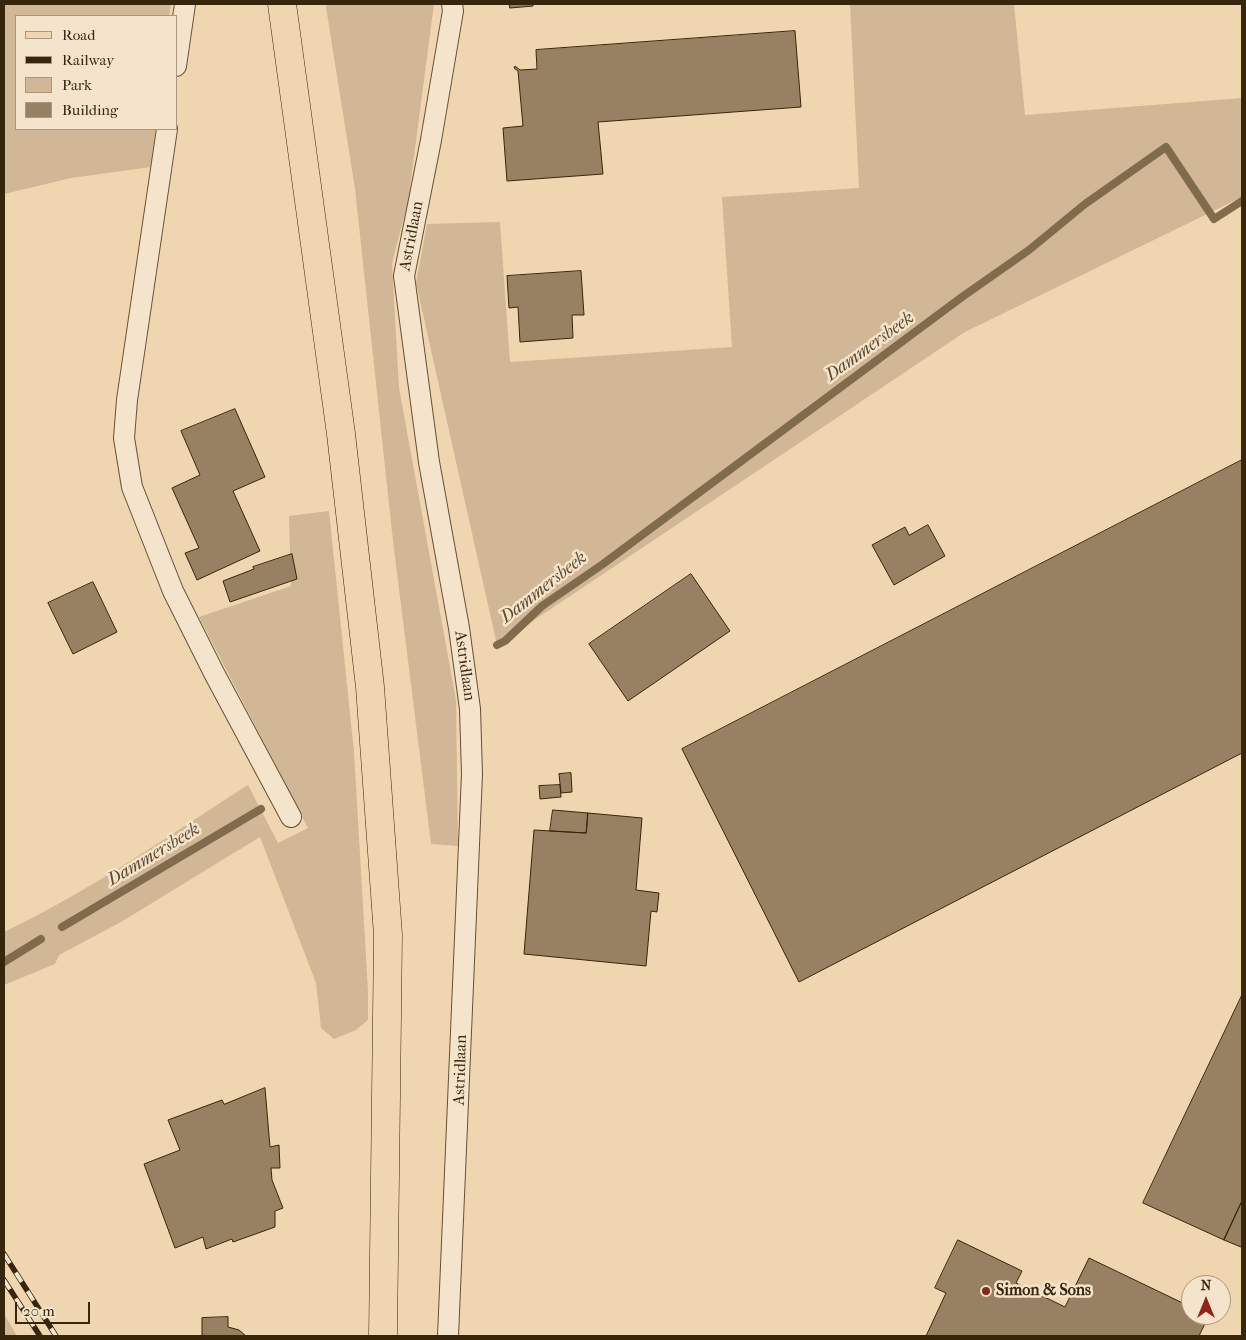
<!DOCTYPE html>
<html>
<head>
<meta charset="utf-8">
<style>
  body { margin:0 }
  #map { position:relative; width:1246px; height:1340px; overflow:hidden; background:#f0d5b1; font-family:"IM FELL French Canon",serif }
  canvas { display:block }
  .frame { position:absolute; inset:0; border:5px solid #37250c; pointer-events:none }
  .legend { position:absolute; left:15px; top:15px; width:162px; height:115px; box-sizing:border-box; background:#f5e4cc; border:1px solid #a9987f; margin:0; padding:6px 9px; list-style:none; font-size:15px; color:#37250c }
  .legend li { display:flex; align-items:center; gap:10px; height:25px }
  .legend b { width:25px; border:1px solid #a9987f }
  .north { position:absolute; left:1181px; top:1275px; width:50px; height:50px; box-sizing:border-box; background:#f5e4cc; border:1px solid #a9987f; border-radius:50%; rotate:0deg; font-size:14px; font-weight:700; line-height:20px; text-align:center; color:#37250c }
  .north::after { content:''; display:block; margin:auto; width:18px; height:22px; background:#8f2418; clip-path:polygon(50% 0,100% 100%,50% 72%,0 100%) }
  .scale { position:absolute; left:15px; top:1302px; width:75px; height:22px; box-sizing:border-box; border:2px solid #37250c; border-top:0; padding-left:6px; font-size:15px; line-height:18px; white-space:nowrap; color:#37250c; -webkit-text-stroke:4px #f5e4cc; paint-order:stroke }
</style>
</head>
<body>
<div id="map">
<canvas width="1246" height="1340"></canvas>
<div class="frame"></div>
<ul class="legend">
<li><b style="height:6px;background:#f0d5b1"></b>Road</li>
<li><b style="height:6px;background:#37250c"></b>Railway</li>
<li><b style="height:14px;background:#d1b795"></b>Park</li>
<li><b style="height:14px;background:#978162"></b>Building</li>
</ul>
<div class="north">N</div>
<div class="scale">20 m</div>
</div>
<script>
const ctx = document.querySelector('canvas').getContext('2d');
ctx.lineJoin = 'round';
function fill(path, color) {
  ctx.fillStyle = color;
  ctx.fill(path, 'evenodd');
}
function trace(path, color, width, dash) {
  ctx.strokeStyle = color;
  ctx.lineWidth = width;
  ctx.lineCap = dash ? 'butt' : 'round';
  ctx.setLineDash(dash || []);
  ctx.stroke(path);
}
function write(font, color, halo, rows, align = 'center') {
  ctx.font = font + ' "IM FELL French Canon",serif';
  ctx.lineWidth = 5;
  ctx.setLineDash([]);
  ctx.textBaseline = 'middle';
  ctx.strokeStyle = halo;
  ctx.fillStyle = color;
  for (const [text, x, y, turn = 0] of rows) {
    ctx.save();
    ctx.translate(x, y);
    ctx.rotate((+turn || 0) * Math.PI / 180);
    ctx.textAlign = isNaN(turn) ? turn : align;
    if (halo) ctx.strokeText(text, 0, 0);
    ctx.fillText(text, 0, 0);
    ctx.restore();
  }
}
const green = new Path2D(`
  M4 4H171L169 16H16V129H156L151 167 71 178 4 194Z
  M327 4H434L408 202 392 263 399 388 456 700 458 846 431 844 393 541 355 189 326 7Z
  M850 4H1014L1025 115 1242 98V197L965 332 497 645 416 283 427 224 500 222 510 362 732 347 722 197 859 188Z
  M329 511 354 752 368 991V1020L356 1030 334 1039 321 1028 316 983 260 837 121 922 59 955 55 964 4 985V932C90 891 168 836 248 785L278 843 308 828 199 617 291 586 289 516Z
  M4 1314 17 1336H4Z`);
const stream = new Path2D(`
  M497 645 505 641 542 606 603 564 962 297 1029 250 1085 204 1166 147 1214 219 1242 201
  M62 927 261 809
  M4 962 41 939`);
const building = new Path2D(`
  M510 4H533V6L510 8Z
  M795 31 801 107 598 122 603 174 507 181 503 128 523 126 518 71 514 68 515 66 520 70 537 69 536 50Z
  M581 271 584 315H572L573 338 520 342 518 307 509 308 507 276Z
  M235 409 265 477 233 491 260 551 197 580 185 553 199 548 172 488 200 475 181 431Z
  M1242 460V753L799 982 682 749Z
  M928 525 945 556 894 585 872 545 905 527 909 535Z
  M292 554 297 579 230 602 223 581 254 569 253 567Z
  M691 574 730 631 628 701 589 644Z
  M93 582 117 632 73 654 48 603Z
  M571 773 572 792 561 793 559 774Z
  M560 785 561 797 540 799 539 786Z
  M553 810 588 813 586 833 550 831Z
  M588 813 642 818 636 890 659 893 657 912 651 911 646 966 524 954 534 830 586 833Z
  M1242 995V1201L1224 1240 1143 1203Z
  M265 1088 270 1147 279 1145 280 1168H271L272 1180 283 1208 275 1211V1227L233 1242 232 1239 206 1249 203 1237 175 1248 144 1164 180 1150 168 1120 222 1100 224 1104Z
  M1242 1201V1246L1241 1247 1224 1240Z
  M958 1240 1022 1271 1016 1283 1065 1307 1089 1258 1191 1307V1315H1209L1199 1336H926L946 1293 935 1288Z
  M228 1317V1327L239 1330 246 1336H202V1318Z`);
const street = new Path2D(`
  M176 66 185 4
  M167 129 127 400 124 438 132 487 173 591 214 673 291 817
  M448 1336 472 774 470 709 459 628 429 462 404 276 431 140 453 11 452 4`);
const primary = new Path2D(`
  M282 4 341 434 370 687 388 935 383 1336`);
const rail = new Path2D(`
  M4 1254 56 1336
  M4 1280 40 1336`);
const markers = [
  [986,1291,5,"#8f2418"]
];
const streetNames = [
  ["Astridlaan",412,236,-79],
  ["Astridlaan",464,666,82],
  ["Astridlaan",461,1070,-88]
];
const poiNames = [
  ["Simon & Sons",996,1291]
];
const waterNames = [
  ["Dammersbeek",870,347,-36],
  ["Dammersbeek",544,588,-38],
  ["Dammersbeek",154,855,-31]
];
fill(green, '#d1b795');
trace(stream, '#806b4d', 8);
fill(building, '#978162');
trace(building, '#37250c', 1);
trace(street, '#655135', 22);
trace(primary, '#37250c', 29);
trace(street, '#f5e4cc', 20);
trace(primary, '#f0d5b1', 28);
trace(rail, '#37250c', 5.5);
trace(rail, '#f5e4cc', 4, [11]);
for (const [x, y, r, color] of markers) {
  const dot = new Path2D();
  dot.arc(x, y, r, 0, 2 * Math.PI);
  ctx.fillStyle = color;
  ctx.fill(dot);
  trace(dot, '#f5e4cc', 2);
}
write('16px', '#37250c', '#f5e4cc', streetNames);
write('bold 16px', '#37250c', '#f5e4cc', poiNames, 'left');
write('italic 18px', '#5c482d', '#f5e4cc', waterNames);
</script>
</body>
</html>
